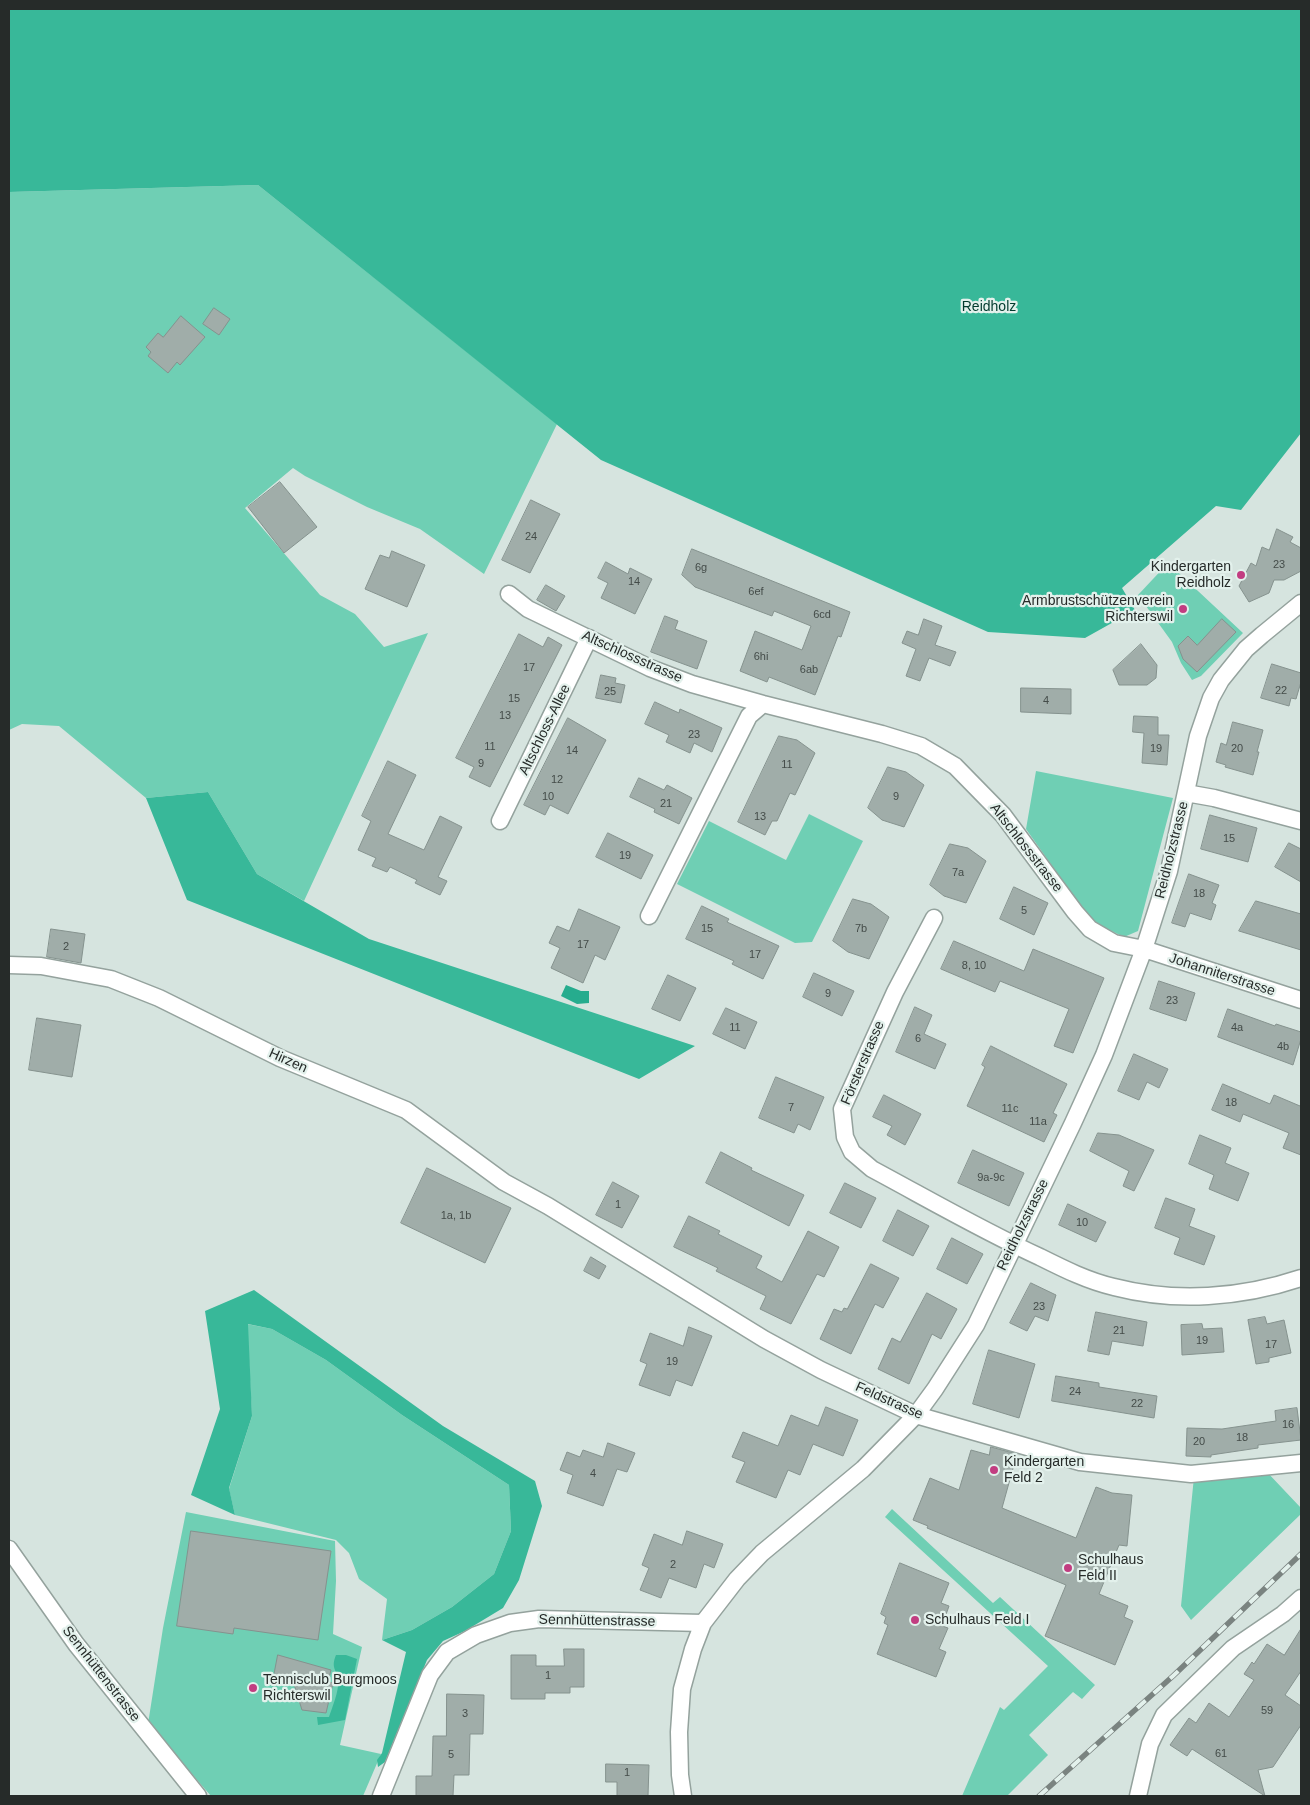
<!DOCTYPE html>
<html>
<head>
<meta charset="utf-8">
<style>
  body { margin:0 }
  #map { position:relative; width:1310px; height:1805px; overflow:hidden; background:#d6e4df; font-family:Helvetica,sans-serif }
  canvas { display:block }
  .frame { position:absolute; inset:0; border:10px solid #262b29; pointer-events:none }
</style>
</head>
<body>
<div id="map">
<canvas width="1310" height="1805"></canvas>
<div class="frame"></div>
</div>
<script>
const ctx = document.querySelector('canvas').getContext('2d');
ctx.lineJoin = 'round';
function fill(path, color) {
  ctx.fillStyle = color;
  ctx.fill(path, 'evenodd');
}
function trace(path, color, width, dash) {
  ctx.strokeStyle = color;
  ctx.lineWidth = width;
  ctx.lineCap = dash ? 'butt' : 'round';
  ctx.setLineDash(dash || []);
  ctx.stroke(path);
}
function write(font, color, halo, rows, align = 'center') {
  ctx.font = font + ' Helvetica,sans-serif';
  ctx.lineWidth = 4.5;
  ctx.setLineDash([]);
  ctx.textBaseline = 'middle';
  ctx.strokeStyle = halo;
  ctx.fillStyle = color;
  for (const [text, x, y, turn = 0] of rows) {
    ctx.save();
    ctx.translate(x, y);
    ctx.rotate((+turn || 0) * Math.PI / 180);
    ctx.textAlign = isNaN(turn) ? turn : align;
    if (halo) ctx.strokeText(text, 0, 0);
    ctx.fillText(text, 0, 0);
    ctx.restore();
  }
}
const green = new Path2D(`
  M258 185 557 424 484 574 420 529 367 507 305 476 293 468 245 508 320 595 355 614 384 647 428 633 304 901 257 874 208 792 146 798 59 726 22 724 9 730V192Z
  M1168 563 1243 633 1201 676 1192 680 1181 663 1172 642 1138 595Z
  M1036 771 1173 798 1138 931 1124 937 1091 921 1026 829Z
  M809 814 863 841 812 942 795 943 677 884 709 821 786 860Z
  M247 1324 272 1329 326 1360 402 1415 509 1485 511 1531 494 1574 452 1607 412 1630 382 1640 387 1599 359 1579 349 1553 336 1540 235 1515 229 1489 252 1416Z
  M1266 1471 1301 1508V1514L1191 1620 1181 1606 1194 1477Z
  M892 1509 993 1603 1000 1597 1095 1685 1082 1699 1073 1692 1029 1735 1048 1755 1007 1796H962L1000 1707 1004 1710 1048 1666 885 1517Z
  M186 1512 335 1541 336 1581 333 1634 362 1647 340 1745 381 1754 363 1796H211L148 1724 163 1628Z`);
const forest = new Path2D(`
  M9 9H1301V433L1241 510 1216 506 1122 588 1135 610 1085 638 988 632 601 460 258 185 9 192Z
  M208 792 257 874 369 939 695 1046 639 1079 187 900 146 798Z
  M254 1290 443 1426 535 1481 542 1506 519 1580 503 1608 465 1631 443 1641 427 1660 385 1762 378 1767 377 1760 382 1753 406 1652 382 1640 412 1630 452 1607 494 1574 511 1531 509 1485 402 1415 326 1360 272 1329 248 1324 252 1416 229 1488 235 1515 191 1495 220 1409 205 1311Z
  M336 1655H346L357 1659 345 1720 318 1725 317 1717H329C332 1708 339 1691 338 1682 338 1670 330 1669 336 1655Z`);
const water = new Path2D(`
  M566 985 581 991H589V1003L577 1004 561 996Z`);
const building = new Path2D(`
  M214 308 230 319 219 335 203 324Z
  M181 316 205 337 180 365 177 362 168 373 148 356 151 352 146 347 158 333 163 337Z
  M280 482 317 527 284 553 248 507Z
  M531 500 560 514 530 573 502 560Z
  M1277 529 1293 537 1290 542 1301 548V571L1284 580H1274L1269 593 1249 602 1239 586 1251 563 1256 566 1262 547 1269 550Z
  M692 549 850 612 841 637 838 636 815 695 769 677 767 682 740 671 755 631 802 650 811 626 774 611 772 616 695 587 682 575Z
  M392 551 425 565 407 607 365 589 380 555 389 558Z
  M606 562 628 574 630 568 652 579 635 614 601 598 608 583 598 578Z
  M546 585 565 596 556 611 537 600Z
  M665 616 678 621 675 629 707 641 697 669 651 652Z
  M924 619 942 626 935 645 956 652 950 666 929 658 920 681 906 676 916 649 902 643 907 631 918 635Z
  M1222 619 1236 632 1197 672 1183 659 1178 646 1188 636 1197 645Z
  M519 634 543 647 548 637 562 645 490 787 469 777 474 767 456 758Z
  M1141 644 1157 665 1156 678 1147 685H1119L1113 670Z
  M1272 664 1301 673V682L1296 699 1291 698 1289 706 1261 698Z
  M601 675 616 678 615 683 625 685 621 703 596 698Z
  M1021 688 1071 689V714L1021 712Z
  M655 702 679 713 680 709 722 728 712 752 694 743 690 753 666 742 669 735 645 724Z
  M1134 716 1158 717V735H1169L1167 765 1142 763 1144 733 1133 732Z
  M568 718 606 740 568 814 550 805 545 815 524 805Z
  M1233 722 1263 730 1257 752H1259L1253 775 1225 767 1226 765 1216 762 1221 743 1226 745Z
  M779 736 797 740 815 753 795 795 790 793 777 821H772L765 835 738 822Z
  M388 761 416 775 388 834 424 850 440 816 462 827 438 877 447 881 440 895 415 883 417 880 390 867 387 872 372 866 376 858 358 850 371 821 362 816Z
  M888 767 906 772 924 785 904 827 882 820 868 808Z
  M639 778 664 790 667 785 692 798 679 824 654 812 655 809 630 797Z
  M1210 815 1257 828 1248 862 1201 849Z
  M608 833 653 855 641 879 596 857Z
  M1289 843 1301 849V882L1275 867Z
  M950 844 968 848 986 861 966 903 944 896 930 885Z
  M1189 874 1219 885 1212 903 1216 905 1211 920 1190 913 1185 927 1172 923Z
  M1014 887 1048 903 1034 935 1000 919Z
  M853 899 871 904 889 917 869 959 848 952 833 941Z
  M1256 901 1301 914V950L1239 931Z
  M702 906 729 919 727 922 779 946 763 979 732 964 734 961 686 939Z
  M579 909 620 927 605 960 595 955 583 983 551 968 560 948 549 943 557 926 569 931Z
  M51 929 85 934 81 963 47 957Z
  M954 941 1024 971 1033 949 1104 978 1073 1053 1054 1046 1069 1009 1000 981 995 992 941 969Z
  M814 973 854 991 842 1016 803 997Z
  M668 975 696 988 680 1021 652 1009Z
  M1159 981 1195 993 1186 1021 1150 1009Z
  M915 1007 932 1015 924 1034 946 1044 935 1069 896 1052Z
  M726 1008 757 1022 745 1049 713 1034Z
  M1228 1009 1275 1026 1276 1024 1301 1032V1039L1293 1065 1218 1037Z
  M37 1018 81 1025 72 1077 29 1070Z
  M991 1046 1067 1084 1053 1113 1057 1115 1044 1142 967 1106 985 1067 982 1065Z
  M1134 1054 1168 1069 1159 1088 1147 1082 1139 1100 1118 1091Z
  M776 1077 824 1097 810 1130 798 1124 794 1133 759 1118Z
  M1223 1084 1270 1104 1274 1095 1300 1106 1301 1104V1155L1283 1148 1289 1133 1243 1114 1240 1122 1212 1110Z
  M884 1095 921 1114 905 1145 887 1135 892 1126 873 1117Z
  M1098 1133 1119 1135 1154 1150 1134 1191 1123 1186 1129 1171 1090 1151Z
  M1200 1135 1231 1148 1225 1163 1249 1173 1238 1201 1209 1189 1214 1175 1189 1164Z
  M973 1150 1024 1173 1009 1206 958 1183Z
  M721 1152 752 1168 751 1170 804 1195 789 1226 706 1183Z
  M427 1168 511 1208 485 1263 401 1223Z
  M613 1182 639 1196 622 1228 596 1215Z
  M845 1183 876 1198 861 1228 830 1213Z
  M1166 1198 1195 1209 1189 1226 1215 1236 1204 1265 1174 1254 1180 1238 1155 1228Z
  M1068 1204 1106 1222 1096 1242 1059 1225Z
  M898 1210 929 1226 913 1256 883 1241Z
  M689 1216 720 1231 718 1234 762 1256 756 1268 782 1282 808 1231 839 1247 824 1277 817 1274 791 1324 760 1309 766 1296 716 1271 718 1268 674 1247Z
  M952 1238 983 1254 967 1284 937 1269Z
  M591 1257 606 1266 599 1279 584 1271Z
  M871 1264 899 1278 883 1308 875 1304 851 1354 820 1339 834 1309 842 1312 844 1308 847 1309Z
  M1031 1283 1056 1295 1048 1321 1035 1316 1027 1331 1010 1323Z
  M927 1293 957 1309 941 1339 932 1334 909 1384 878 1369 892 1338 900 1342Z
  M1096 1312 1147 1322 1143 1346 1112 1341 1109 1355 1088 1351Z
  M1265 1317 1267 1324 1284 1320 1291 1353 1269 1358V1362L1256 1364 1248 1320Z
  M1202 1324 1203 1329 1222 1328 1224 1352 1182 1355 1181 1325Z
  M689 1327 712 1336 692 1386 676 1380 670 1396 639 1385 647 1364 640 1361 650 1333 683 1346Z
  M989 1350 1035 1364 1019 1418 973 1404Z
  M1056 1376 1099 1383V1387L1157 1396 1154 1418 1052 1401Z
  M826 1407 858 1420 843 1456 813 1444 800 1475 788 1470 776 1498 736 1482 745 1462 732 1457 743 1432 778 1446 791 1415 818 1426Z
  M1297 1408 1301 1440 1258 1445V1448L1211 1455V1457L1186 1456 1187 1428 1222 1429 1276 1421 1275 1411Z
  M608 1443 635 1453 627 1472 617 1469 603 1506 567 1493 573 1475 560 1470 567 1452 580 1457 583 1450 603 1457Z
  M991 1447 1017 1454 1002 1508 1076 1538 1096 1487 1112 1493 1132 1495 1127 1546 1119 1545 1099 1594 1128 1606 1124 1617 1133 1621 1115 1665 1045 1636 1066 1585 927 1528 928 1526 913 1520 930 1478 959 1490 971 1450 989 1455Z
  M191 1531 331 1551 318 1640 234 1628 233 1634 177 1626Z
  M687 1531 723 1544 714 1568 704 1564 696 1588 669 1578 661 1598 640 1590 649 1568 642 1565 654 1534 682 1545Z
  M900 1563 949 1583 941 1603 949 1606 942 1626 948 1628 939 1649 946 1652 936 1677 877 1654 888 1625 884 1623 886 1617 881 1614Z
  M1301 1629V1671L1285 1695 1301 1706V1725L1273 1767 1258 1770 1265 1796 1192 1749 1187 1756 1170 1745 1189 1718 1196 1723 1209 1703 1229 1717 1254 1680 1244 1674 1252 1662 1254 1664 1267 1644 1284 1655Z
  M564 1649H584V1687H570V1693H545V1699H511V1655H536V1666H564Z
  M278 1655 331 1670 328 1682 333 1683 326 1713 302 1710 293 1681 274 1676Z
  M447 1694 484 1695 483 1734H470L469 1775H454L453 1796H416V1776H432L433 1736H446Z
  M606 1764 649 1765 648 1796H617V1782H606Z`);
const street = new Path2D(`
  M509 594 528 609 650 668 692 684 763 704 882 734 921 746 955 766 1003 815 1075 912 1090 929 1114 943 1144 949 1301 1000
  M1186 793 1214 798 1301 821
  M500 821 589 638
  M649 916 749 716 763 704
  M934 918 895 992 842 1109 845 1137 852 1152 872 1169C928 1199 983 1231 1040 1257 1064 1269 1088 1281 1114 1287 1176 1303 1241 1298 1301 1278
  M9 965 41 966 111 979 159 998 280 1058 406 1110 504 1182 548 1206 764 1339 821 1370 916 1415 1080 1462 1191 1474 1301 1463
  M9 1549 76 1644 198 1796
  M381 1796 430 1675 447 1652 476 1635 510 1623 539 1619 703 1623
  M683 1796 680 1775 679 1732 682 1689 693 1649 703 1623 737 1579 762 1553 863 1469 916 1415 935 1389 976 1325 1073 1123 1104 1055 1144 949 1169 871 1198 736 1211 698 1221 680 1246 649 1262 635 1301 603
  M1138 1796 1150 1744 1164 1715 1233 1648 1283 1614 1301 1598`);
const rail = new Path2D(`
  M1039 1796 1173 1676 1301 1554`);
const markers = [
  [1241,575,5,"#c23d81"],
  [1183,609,5,"#c23d81"],
  [994,1470,5,"#c23d81"],
  [1068,1568,5,"#c23d81"],
  [915,1620,5,"#c23d81"],
  [253,1688,5,"#c23d81"]
];
const numberNames = [
  ["24",531,537],
  ["23",1279,565],
  ["6g",701,568],
  ["14",634,582],
  ["6ef",756,592],
  ["6cd",822,615],
  ["6hi",761,657],
  ["17",529,668],
  ["6ab",809,670],
  ["22",1281,691],
  ["25",610,692],
  ["15",514,699],
  ["4",1046,701],
  ["13",505,716],
  ["23",694,735],
  ["11",490,747],
  ["19",1156,749],
  ["20",1237,749],
  ["14",572,751],
  ["9",481,764],
  ["11",787,765],
  ["12",557,780],
  ["10",548,797],
  ["9",896,797],
  ["21",666,804],
  ["13",760,817],
  ["15",1229,839],
  ["19",625,856],
  ["7a",958,873],
  ["18",1199,894],
  ["5",1024,911],
  ["15",707,929],
  ["7b",861,929],
  ["17",583,945],
  ["2",66,947],
  ["17",755,955],
  ["8, 10",974,966],
  ["9",828,994],
  ["23",1172,1001],
  ["11",735,1028],
  ["4a",1237,1028],
  ["6",918,1039],
  ["4b",1283,1047],
  ["18",1231,1103],
  ["7",791,1108],
  ["11c",1010,1109],
  ["11a",1038,1122],
  ["9a-9c",991,1178],
  ["1",618,1205],
  ["1a, 1b",456,1216],
  ["10",1082,1223],
  ["23",1039,1307],
  ["21",1119,1331],
  ["19",1202,1341],
  ["17",1271,1345],
  ["19",672,1362],
  ["24",1075,1392],
  ["22",1137,1404],
  ["16",1288,1425],
  ["18",1242,1438],
  ["20",1199,1442],
  ["4",593,1474],
  ["2",673,1565],
  ["1",548,1676],
  ["59",1267,1711],
  ["3",465,1714],
  ["61",1221,1754],
  ["5",451,1755],
  ["1",627,1773]
];
const parkNames = [
  ["Reidholz",989,307]
];
const poiNames = [
  ["Kindergarten",1231,567,"right"],
  ["Reidholz",1231,583,"right"],
  ["Armbrustschützenverein",1173,601,"right"],
  ["Richterswil",1173,617,"right"],
  ["Kindergarten",1004,1462],
  ["Feld 2",1004,1478],
  ["Schulhaus",1078,1560],
  ["Feld II",1078,1576],
  ["Schulhaus Feld I",925,1620],
  ["Tennisclub Burgmoos",263,1680],
  ["Richterswil",263,1696]
];
const streetNames = [
  ["Altschlossstrasse",632,657,24],
  ["Altschloss-Allee",545,730,-64],
  ["Altschlossstrasse",1026,848,52],
  ["Reidholzstrasse",1172,850,-76],
  ["Johanniterstrasse",1222,975,18],
  ["Hirzen",288,1061,24],
  ["Försterstrasse",863,1063,-67],
  ["Reidholzstrasse",1023,1225,-64],
  ["Feldstrasse",889,1401,24],
  ["Sennhüttenstrasse",597,1621,1],
  ["Sennhüttenstrasse",101,1674,52]
];
fill(green, '#6fcfb4');
fill(forest, '#38b899');
fill(water, '#26ac8e');
fill(building, '#a0ada9');
trace(building, '#85928e', 1);
trace(street, '#94a29d', 19);
trace(street, '#fff', 16);
trace(rail, '#7a8380', 5.5);
trace(rail, '#e3f1ec', 4, [11]);
for (const [x, y, r, color] of markers) {
  const dot = new Path2D();
  dot.arc(x, y, r, 0, 2 * Math.PI);
  ctx.fillStyle = color;
  ctx.fill(dot);
  trace(dot, '#e3f1ec', 2);
}
write('11px', '#444c49', null, numberNames);
write('14px', '#003a2d', '#e3f1ec', parkNames);
write('14px', '#262b29', '#e3f1ec', poiNames, 'left');
write('14px', '#262b29', '#e3f1ec', streetNames);
</script>
</body>
</html>
